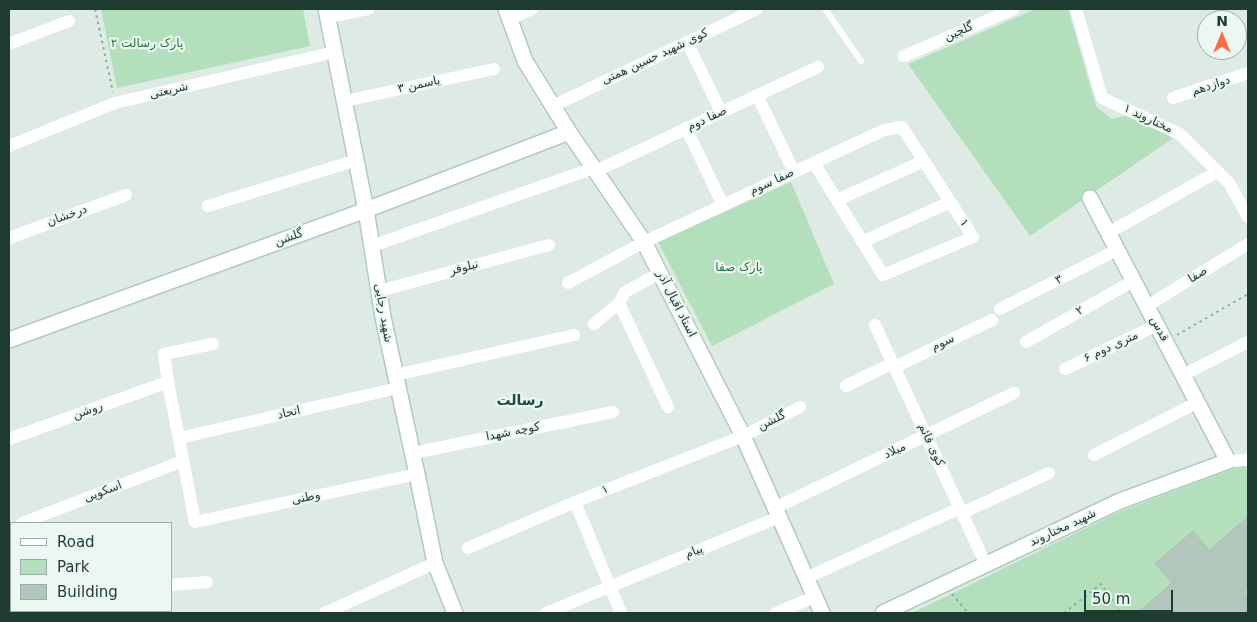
<!DOCTYPE html>
<html>
<head>
<meta charset="utf-8">
<style>
  body { margin:0 }
  #map { position:relative; width:1257px; height:622px; overflow:hidden; background:#ddebe4; font-family:"DejaVu Sans",sans-serif }
  canvas { display:block }
  .frame { position:absolute; inset:0; border:10px solid #1d3b31; pointer-events:none }
  .legend { position:absolute; left:10px; top:522px; width:162px; height:90px; box-sizing:border-box; background:#edf7f2; border:1px solid #9aaca5; margin:0; padding:6px 9px; list-style:none; font-size:15px; color:#1d3b31 }
  .legend li { display:flex; align-items:center; gap:10px; height:25px }
  .legend b { width:25px; border:1px solid #9aaca5 }
  .north { position:absolute; left:1197px; top:10px; width:50px; height:50px; box-sizing:border-box; background:#edf7f2; border:1px solid #9aaca5; border-radius:50%; rotate:0deg; font-size:14px; font-weight:700; line-height:20px; text-align:center; color:#1d3b31 }
  .north::after { content:''; display:block; margin:auto; width:18px; height:22px; background:#ff6946; clip-path:polygon(50% 0,100% 100%,50% 72%,0 100%) }
  .scale { position:absolute; left:1084px; top:590px; width:89px; height:22px; box-sizing:border-box; border:2px solid #1d3b31; border-top:0; padding-left:6px; font-size:15px; line-height:18px; white-space:nowrap; color:#1d3b31; -webkit-text-stroke:4px #edf7f2; paint-order:stroke }
</style>
</head>
<body>
<div id="map">
<canvas width="1257" height="622"></canvas>
<div class="frame"></div>
<ul class="legend">
<li><b style="height:6px;background:#fff"></b>Road</li>
<li><b style="height:14px;background:#b3dfbc"></b>Park</li>
<li><b style="height:14px;background:#b2c6bc"></b>Building</li>
</ul>
<div class="north">N</div>
<div class="scale">50 m</div>
</div>
<script>
const ctx = document.querySelector('canvas').getContext('2d');
ctx.lineJoin = 'round';
function fill(path, color) {
  ctx.fillStyle = color;
  ctx.fill(path, 'evenodd');
}
function trace(path, color, width, dash) {
  ctx.strokeStyle = color;
  ctx.lineWidth = width;
  ctx.lineCap = dash ? 'butt' : 'round';
  ctx.setLineDash(dash || []);
  ctx.stroke(path);
}
function write(font, color, halo, rows, align = 'center') {
  ctx.font = font + ' "DejaVu Sans","Noto Sans Arabic",sans-serif';
  ctx.lineWidth = 4.5;
  ctx.setLineDash([]);
  ctx.textBaseline = 'middle';
  ctx.strokeStyle = halo;
  ctx.fillStyle = color;
  for (const [text, x, y, turn = 0] of rows) {
    ctx.save();
    ctx.translate(x, y);
    ctx.rotate((+turn || 0) * Math.PI / 180);
    ctx.textAlign = isNaN(turn) ? turn : align;
    if (halo) ctx.strokeText(text, 0, 0);
    ctx.fillText(text, 0, 0);
    ctx.restore();
  }
}
const green = new Path2D(`
  M101 9H303L310 46 117 88Z
  M1036 9H1068L1096 106 1111 119 1145 112 1172 139 1030 236 908 64Z
  M791 182 834 284 712 346 658 242Z
  M1245 464 1248 470V613H912L1119 512Z`);
const building = new Path2D(`
  M1248 517V588L1244 592 1248 597V613H1137L1172 583 1155 563 1193 531 1209 550Z`);
const path = new Path2D(`
  M95 9 113 92
  M1177 335 1248 294
  M952 594 968 613
  M1064 613 1101 584 1121 613`);
const lane = new Path2D(`
  M825 9 861 61`);
const street = new Path2D(`
  M1076 9 1102 98 1180 134 1229 183 1248 217
  M328 17 368 9
  M510 19 532 9
  M687 42 721 112
  M9 44 69 21
  M904 56 1014 9
  M757 95 794 172
  M1173 98 1248 73
  M345 101 494 69
  M553 106 757 9
  M686 128 723 205
  M9 146 115 103 335 52
  M596 171 818 67
  M837 200 924 161
  M208 206 357 160
  M1108 233 1217 172
  M9 238 126 195
  M862 242 950 202
  M372 246 594 168
  M568 283 644 242 884 130 902 127 973 237 883 275 814 163
  M379 291 549 245
  M619 303 668 407
  M1147 306 1248 244
  M1000 309 1117 250
  M594 324 619 303 625 292 660 273
  M875 325 986 565
  M1026 342 1133 281
  M213 344 164 354 168 382 195 522 417 474
  M895 367 992 320
  M1065 369 1157 325
  M395 375 574 335
  M1183 375 1248 342
  M846 386 893 363
  M179 438 398 388
  M9 439 168 382
  M413 453 613 412
  M1094 455 1198 402
  M1228 461 1246 460 1248 459
  M575 502 621 613
  M775 508 1014 393
  M962 513 1049 473
  M22 523 183 461
  M9 529 11 528
  M468 548 575 502 743 436 800 407
  M806 578 960 508
  M171 585 207 582
  M9 602 11 601
  M325 613 435 563
  M546 613 779 517
  M776 613 814 597`);
const secondary = new Path2D(`
  M326 9 366 210 383 317 417 474 435 563 455 613
  M506 9 525 61 569 132 644 242 743 436 822 613
  M9 340 366 210 569 132
  M883 613 1120 501 1228 461 1090 198`);
const streetNames = [
  ["گلچین",959,32,-23],
  ["کوی شهید حسین همتی",655,57,-25],
  ["یاسمن ۳",419,85,-12],
  ["دوازدهم",1211,86,-18],
  ["شریعتی",169,91,-13],
  ["صفا دوم",707,119,-25],
  ["مختاروند ۱",1148,119,25],
  ["صفا سوم",772,182,-25],
  ["درخشان",67,216,-20],
  ["۱",964,223,57],
  ["گلشن",289,238,-20],
  ["نیلوفر",464,268,-15],
  ["صفا",1198,275,-32],
  ["۳",1059,280,-27],
  ["استاد اقبال آذر",676,304,63],
  ["۲",1080,311,-30],
  ["شهید رجایی",383,313,80],
  ["قدس",1159,329,62],
  ["سوم",943,343,-25],
  ["۶ متری دوم",1111,347,-25],
  ["روشن",88,411,-20],
  ["اتحاد",289,413,-13],
  ["گلشن",772,421,-26],
  ["کوچه شهدا",513,432,-11],
  ["کوی قائم",931,445,65],
  ["میلاد",895,451,-25],
  ["۱",605,490,-22],
  ["اسکویی",103,492,-21],
  ["وطنی",306,498,-12],
  ["شهید مختاروند",1063,528,-25],
  ["پیام",694,552,-22]
];
const parkNames = [
  ["پارک رسالت ۲",147,44],
  ["پارک صفا",739,268]
];
const neighbourhoodNames = [
  ["رسالت",520,401]
];
fill(green, '#b3dfbc');
fill(building, '#b2c6bc');
trace(building, '#afc5ba', 1);
trace(secondary, '#afccbf', 18);
trace(path, '#79b29d', 2, [2.5, 4]);
trace(lane, '#fff', 6);
trace(street, '#fff', 12);
trace(secondary, '#fff', 15);
write('12px', '#1d3b31', '#edf7f2', streetNames);
write('12px', '#23763f', '#edf7f2', parkNames);
write('bold 14px', '#174f3e', '#edf7f2', neighbourhoodNames);
</script>
</body>
</html>
